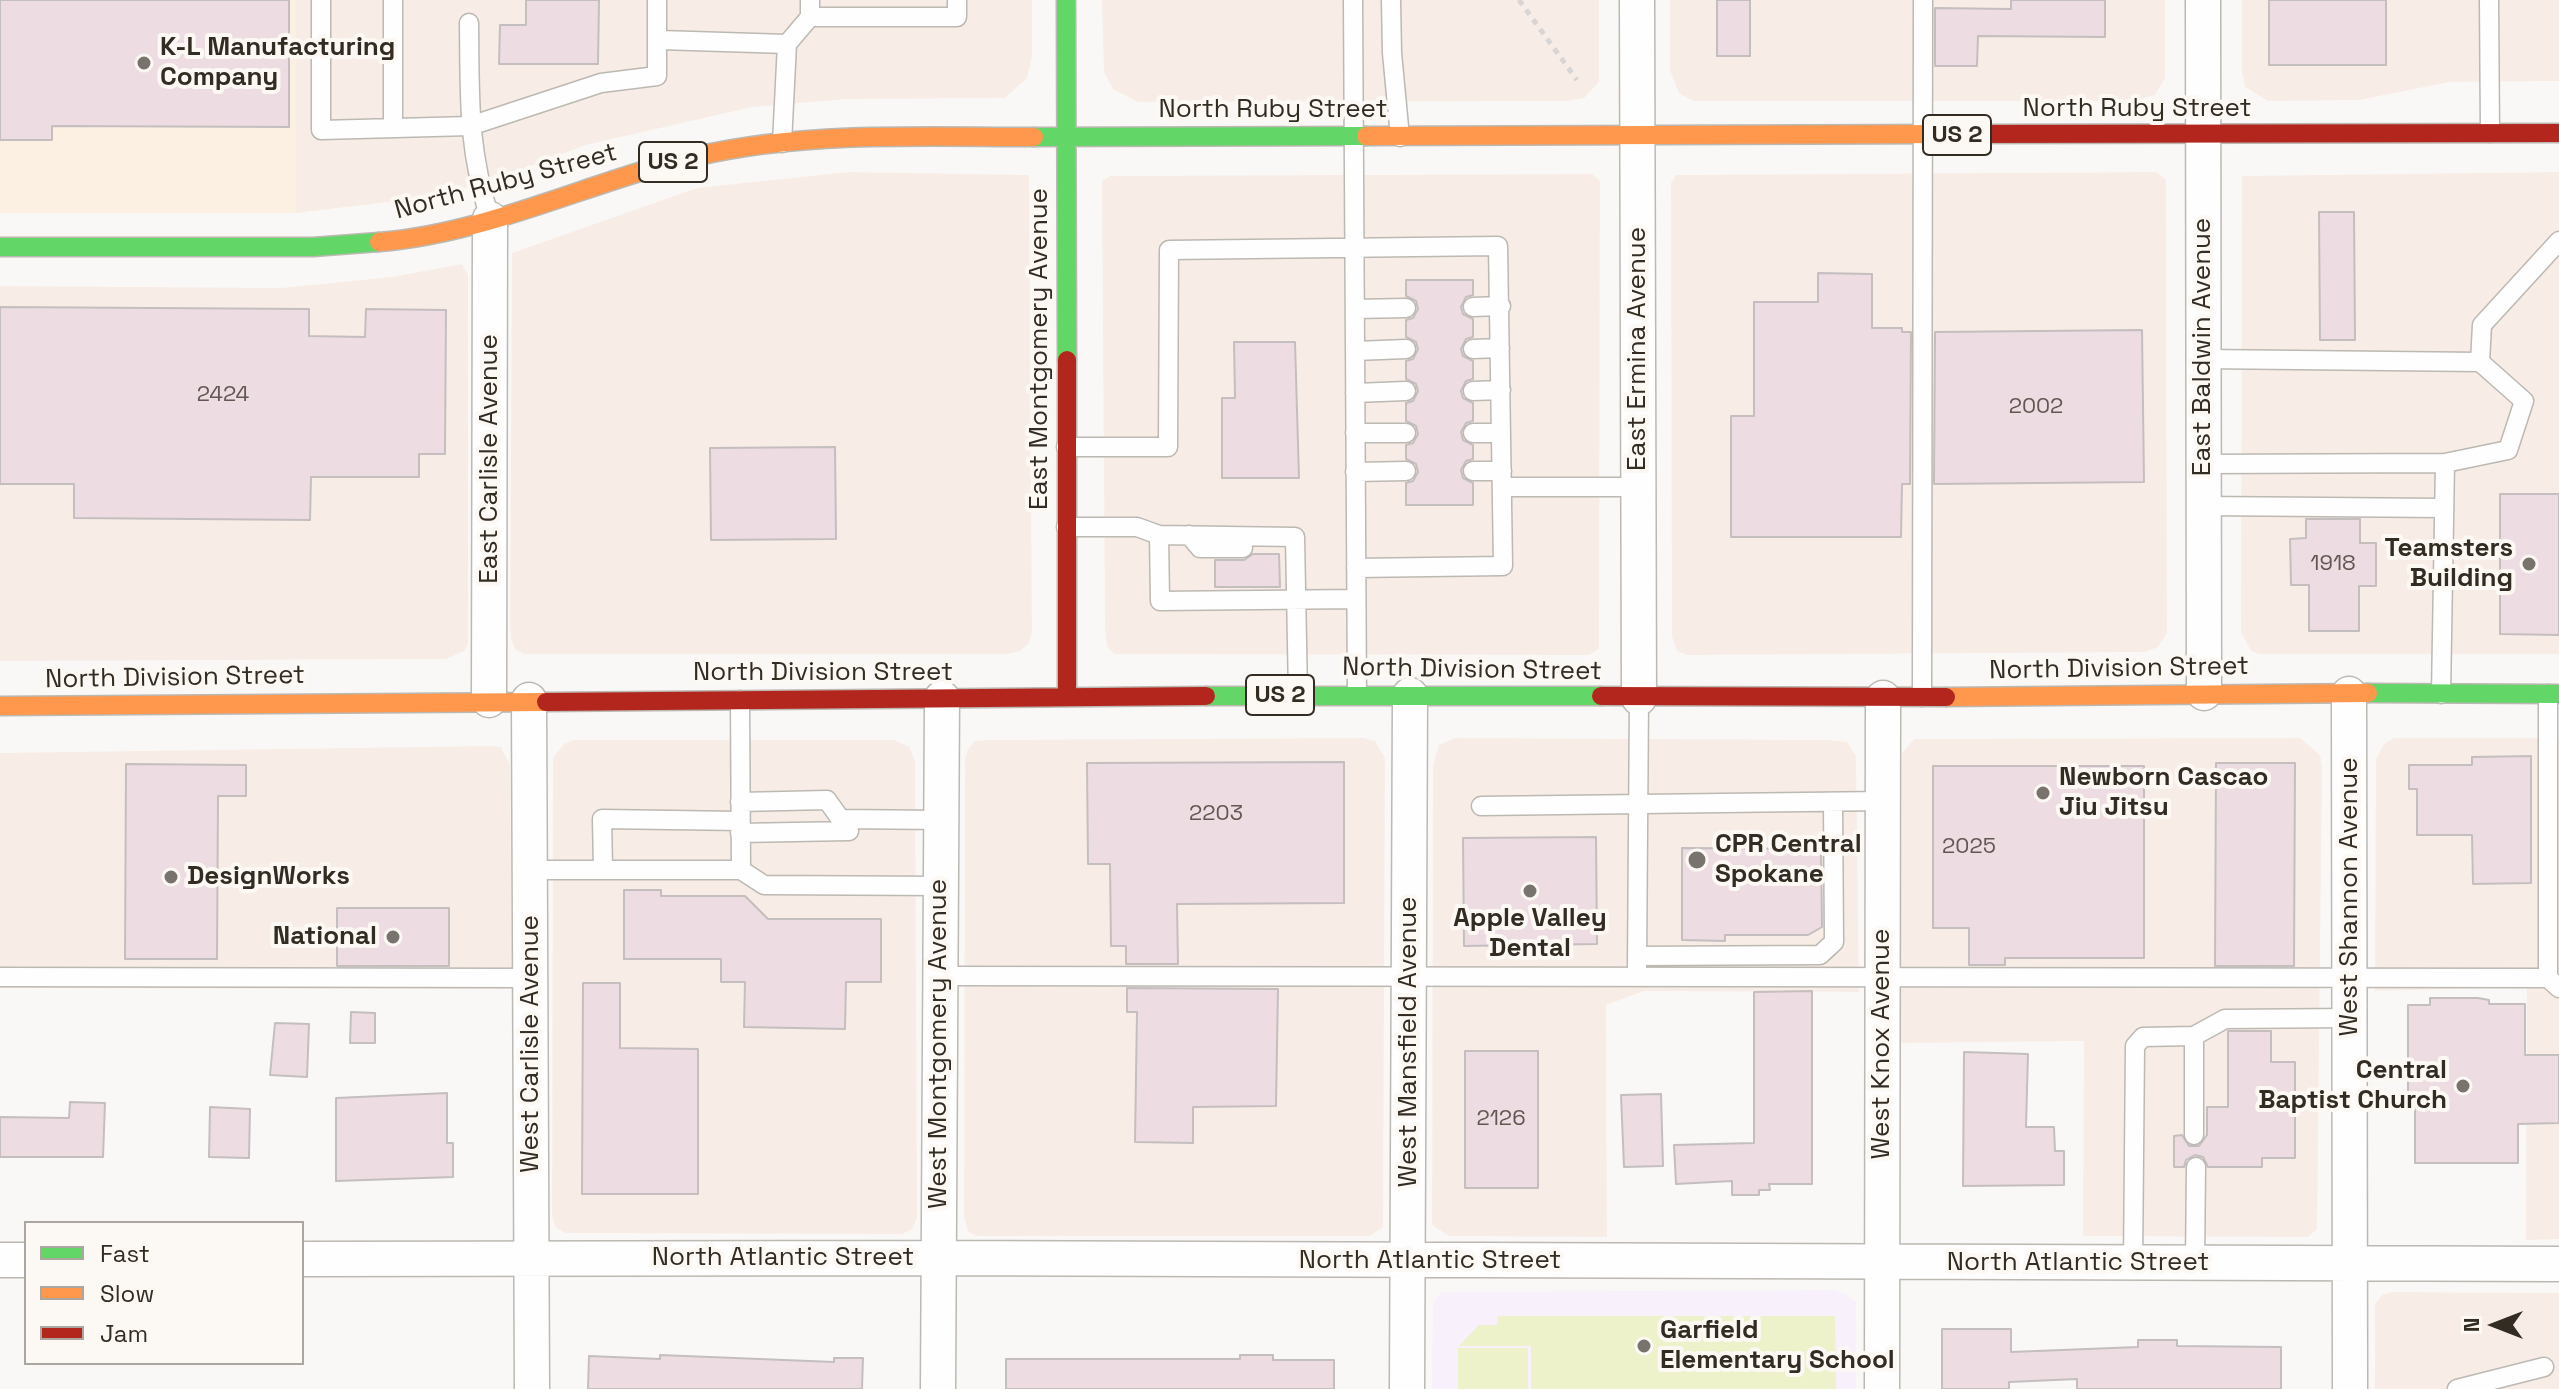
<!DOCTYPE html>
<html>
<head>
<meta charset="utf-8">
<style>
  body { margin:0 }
  #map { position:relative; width:2559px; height:1389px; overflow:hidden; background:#faf8f6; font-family:"Space Grotesk",sans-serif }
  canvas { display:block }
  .legend { position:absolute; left:24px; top:1221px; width:280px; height:144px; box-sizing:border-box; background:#fcf8f4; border:2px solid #aca6a0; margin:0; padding:10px 14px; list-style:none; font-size:24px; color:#332c23 }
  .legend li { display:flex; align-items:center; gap:16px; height:40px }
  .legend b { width:40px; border:2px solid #aca6a0 }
  .north { position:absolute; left:2455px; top:1285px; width:80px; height:80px; -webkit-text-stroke:6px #fcf8f4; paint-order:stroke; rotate:270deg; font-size:22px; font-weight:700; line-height:32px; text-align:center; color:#332c23 }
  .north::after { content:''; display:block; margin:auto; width:28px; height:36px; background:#332c23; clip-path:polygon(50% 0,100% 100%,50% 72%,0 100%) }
</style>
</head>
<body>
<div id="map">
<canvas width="2559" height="1389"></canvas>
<ul class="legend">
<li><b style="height:10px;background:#63d668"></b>Fast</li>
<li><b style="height:10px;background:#ff974d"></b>Slow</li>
<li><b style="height:10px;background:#b3261e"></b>Jam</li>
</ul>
<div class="north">N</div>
</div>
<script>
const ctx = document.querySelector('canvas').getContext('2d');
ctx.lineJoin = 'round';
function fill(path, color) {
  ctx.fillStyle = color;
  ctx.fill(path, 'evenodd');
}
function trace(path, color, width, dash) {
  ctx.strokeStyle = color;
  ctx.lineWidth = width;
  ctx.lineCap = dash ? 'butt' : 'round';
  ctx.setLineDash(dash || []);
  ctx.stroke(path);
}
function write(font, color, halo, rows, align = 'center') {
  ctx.font = font + ' "Space Grotesk",sans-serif';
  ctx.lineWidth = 8;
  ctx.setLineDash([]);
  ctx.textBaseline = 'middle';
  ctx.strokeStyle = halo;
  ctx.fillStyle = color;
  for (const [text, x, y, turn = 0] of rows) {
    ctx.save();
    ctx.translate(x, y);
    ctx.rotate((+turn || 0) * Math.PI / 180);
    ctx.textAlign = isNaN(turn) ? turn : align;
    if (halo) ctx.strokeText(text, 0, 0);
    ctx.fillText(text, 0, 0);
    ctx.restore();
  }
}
const commercial = new Path2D(`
  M296 0H1032V57L1027 78 1005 98 847 99 752 107 586 145 487 183 413 199 296 213Z
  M1102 0H1599V82L1584 98 1567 101 1138 102 1113 89 1104 72Z
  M1670 0H2165V78L2155 95 2135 101H1693L1679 93 1670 71Z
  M2242 0H2559V81L2450 82 2359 100 2268 101 2245 87 2242 72Z
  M849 172 1029 175 1032 632 1029 643 1020 651 1008 654H524L516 650 511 640 510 625 512 253 697 188Z
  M2157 172 2166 180 2167 633 2158 647 2145 652 1687 655 1677 651 1672 637 1671 183 1676 175Z
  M2559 172V654H2259L2251 651 2241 632 2242 176Z
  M1592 174 1600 181 1599 649 1589 655 1114 654 1107 646 1105 629 1102 181 1110 176Z
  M462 264 468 275V644L464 651 446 659 0 661V286L281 288 392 277Z
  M1364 738 1375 741 1385 758 1383 1227 1370 1236H977L968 1232 964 1216 965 759 968 749 975 741 987 740Z
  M1455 738 1827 740 1847 742 1856 756 1859 992 1644 991 1606 1005 1607 1237 1449 1236 1432 1225 1433 765 1439 745Z
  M2300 738 2320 755 2322 767 2317 1229 2308 1237 2083 1236 2084 1041 1900 1043 1902 753 1914 739Z
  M2394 738H2559V1239L2526 1240 2527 987 2375 991 2376 759 2384 744Z
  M573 740H894L909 747 915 761 917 1218 912 1229 902 1234 566 1233 556 1228 552 1216 553 758 564 744Z
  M490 746 501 747 510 765 512 989 0 988V753Z
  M2392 1292 2559 1293V1389H2375V1304L2382 1295Z`);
const built = new Path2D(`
  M0 0H296V213H0Z`);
const education = new Path2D(`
  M1834 1290 1846 1294 1856 1302V1389H1432L1433 1303 1441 1292Z`);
const green = new Path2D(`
  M1498 1316H1835L1836 1389H1531V1346H1459L1479 1325H1497Z
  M1458 1348H1528V1389H1458Z`);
const building = new Path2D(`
  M0 0H289V127L52 126V140H0Z
  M526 0H599L598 64H499L500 25H526Z
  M1717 0H1750V56H1717Z
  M2011 0H2105V37L1978 36 1977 66H1935V8L2011 9Z
  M2269 0H2386V65H2269Z
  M2319 212H2354L2355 340H2320Z
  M1818 273 1872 274V328H1902V332H1911L1910 484H1902L1901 537H1731V416H1754V302H1818Z
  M1406 280H1473V295L1466 297 1461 307 1463 314 1473 319V337L1466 339 1461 349 1463 356 1473 361V379L1466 381 1461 391 1463 398 1473 403V421L1466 423 1461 432 1463 440 1473 445V459L1466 461 1461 470 1463 478 1473 483V505H1406V483L1413 481 1418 472 1416 464 1406 459V445L1413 443 1418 434 1416 426 1406 421V403L1413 401 1418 391 1416 384 1406 379V361L1413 359 1418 349 1416 342 1406 337V320L1413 318 1418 309 1416 301 1406 296Z
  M0 307 309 309V336L365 337 366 309 446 310 445 454H419V477H311L310 520 74 518V484H0Z
  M2142 330 2144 482 1934 484 1935 332Z
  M1234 342H1295L1299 478H1222V398H1235Z
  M835 447 836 539 711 540 710 448Z
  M2500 494H2559V635L2500 634Z
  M2306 519H2360V543H2376V586H2359V631H2309V585H2291L2290 539 2306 538Z
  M1253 554H1279L1280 587H1215V560H1244Z
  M2531 756V883L2473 884 2472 835H2417V789H2409V765H2472V757Z
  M1344 762V903L1177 904 1178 964H1126V946H1111L1110 864H1088L1087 763Z
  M2216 763H2295L2294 966H2215Z
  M126 764 246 765V796H218L217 959H125Z
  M1933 766H2144V958H2005V965H1969V928H1933Z
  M1596 837 1597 944 1464 946 1463 838Z
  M1682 848 1821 849 1822 927 1808 935H1725V941L1682 940Z
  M624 890H661V896H745L768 919H881V982H846L845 1029 744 1027 745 982H721V959H624Z
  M337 908H449V966H337Z
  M583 983H620V1048L698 1049V1194H582Z
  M1127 988 1278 989 1276 1106 1193 1107V1143L1135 1142 1137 1012H1127Z
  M1812 991V1184H1769L1770 1190H1759V1195H1732V1181L1676 1184 1674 1145 1754 1143V992Z
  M2430 998H2478L2489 1000V1004H2525V1055H2559V1123L2518 1124V1163H2415V1099H2408V1005H2430Z
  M351 1012 375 1013V1043H350Z
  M275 1023 309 1024 307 1077 270 1075Z
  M2228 1031H2271V1062H2295V1158H2262V1167H2208L2203 1157 2195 1155 2186 1160 2184 1167H2174V1136L2182 1135 2189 1146H2199L2207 1135V1107H2228Z
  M1465 1051H1538V1188H1465Z
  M1964 1052 2028 1054 2026 1127H2054L2055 1151H2064V1185L1963 1186Z
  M447 1093V1143H453V1177L336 1181V1098Z
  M1661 1094 1663 1166 1624 1167 1621 1095Z
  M70 1102 105 1103 103 1157H0V1117L69 1118Z
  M210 1107 250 1109 249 1158 209 1157Z
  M1942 1329H2011V1352L2138 1347V1340H2177V1346L2281 1347V1389H2077V1379L2009 1382V1389H1942Z
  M660 1355 834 1362V1358H863L862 1389H588L589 1356 660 1359Z
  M1240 1355H1273V1360H1334V1389H1006V1359H1240Z`);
const path = new Path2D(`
  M1519 0 1577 80`);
const lane = new Path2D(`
  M321 0V130L470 126 601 83 657 76V0
  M393 0V128
  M1353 0 1357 695
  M1391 0 1392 53 1400 137
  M2489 0 2490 133
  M810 17H957V0
  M469 23C470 97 467 146 490 219
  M660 40 787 44
  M782 143 787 44 810 17V0
  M1473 307 1501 306
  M1355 309 1406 308
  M1473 349 1500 348
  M1355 351 1406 349
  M2204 359 2480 362
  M1473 391 1501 390
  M1355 393 1406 391
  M1355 433H1406
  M1473 433H1501
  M1066 447H1168L1169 250 1498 246 1503 566 1356 568
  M2204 464 2445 463 2508 450 2524 401 2480 362 2482 325 2559 241
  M1473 471H1502
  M1355 472 1406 471
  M1502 487H1639
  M2204 506 2443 508
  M1066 527H1137L1159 535 1295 537 1298 695
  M1159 535 1160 601 1356 599
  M1189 535 1200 548H1243
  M2441 694 2445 463
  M2548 694V978
  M1922 697 1923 0
  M740 802 827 800 849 831 740 833
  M1481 806 1883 801
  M841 819 941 820
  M530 870H741L740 700
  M603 870 602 819 740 821
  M741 870 764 885 941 886
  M1637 956 1820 955 1834 942 1833 803
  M1637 967 1639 698
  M940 976 2548 978 2559 988
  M0 977 530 978
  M2194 1036V1135
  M2133 1264 2135 1046 2143 1037 2194 1036 2225 1019 2350 1018
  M2195 1264 2196 1167
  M2457 1389 2544 1367`);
const street = new Path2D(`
  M1637 0 1639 698
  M2203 0 2204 693
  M2349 694 2350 1389
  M489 700 490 219
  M529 700 532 1389
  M302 1259 937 1258 2559 1264
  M0 1260H26
  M938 1389 942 698
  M1407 1389 1410 695
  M1882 1389 1883 698`);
const fast = new Path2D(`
  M1066 0 1067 360
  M1034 137 1366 136
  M0 247H313L379 242
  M2368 693 2559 694
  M1206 696H1601`);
const slow = new Path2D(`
  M1366 136 1954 134
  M379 242C481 234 579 187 677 161 792 130 916 137 1034 137
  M1946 697 2368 693
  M0 706 546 702`);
const jam = new Path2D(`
  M1954 134 2559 133
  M1067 360V697
  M1601 696 1946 697
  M546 702 1206 696`);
const markers = [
  [144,63,8,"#79736d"],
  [2529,564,8,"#79736d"],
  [2043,793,8,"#79736d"],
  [1697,860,10,"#79736d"],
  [171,877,8,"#79736d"],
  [1530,891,8,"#79736d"],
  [393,937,8,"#79736d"],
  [2463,1086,8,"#79736d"],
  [1644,1346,8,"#79736d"]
];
const numberNames = [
  ["2424",223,395],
  ["2002",2036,407],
  ["1918",2333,564],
  ["2203",1216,814],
  ["2025",1969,847],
  ["2126",1501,1119]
];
const shields = [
  [1957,135,68],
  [673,162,68],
  [1280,695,68]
];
const shieldNames = [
  ["US 2",1957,135],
  ["US 2",673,162],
  ["US 2",1280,695]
];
const poiNames = [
  ["K-L Manufacturing",160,48],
  ["Company",160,78],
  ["Teamsters",2513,549,"right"],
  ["Building",2513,579,"right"],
  ["Newborn Cascao",2059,778],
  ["Jiu Jitsu",2059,808],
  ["CPR Central",1715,845],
  ["Spokane",1715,875],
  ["DesignWorks",187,877],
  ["Apple Valley",1530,919,"center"],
  ["Dental",1530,949,"center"],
  ["National",377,937,"right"],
  ["Central",2447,1071,"right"],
  ["Baptist Church",2447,1101,"right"],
  ["Garfield",1660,1331],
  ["Elementary School",1660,1361]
];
const streetNames = [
  ["North Ruby Street",2137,109],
  ["North Ruby Street",1273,110],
  ["North Ruby Street",506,182,-15],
  ["East Baldwin Avenue",2203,347,-90],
  ["East Montgomery Avenue",1040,349,-90],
  ["East Ermina Avenue",1638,349,-90],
  ["East Carlisle Avenue",490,459,-90],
  ["North Division Street",2119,669,-1],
  ["North Division Street",1472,670,1],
  ["North Division Street",823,673],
  ["North Division Street",175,678,-1],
  ["West Shannon Avenue",2350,897,-90],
  ["West Mansfield Avenue",1409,1042,-90],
  ["West Carlisle Avenue",531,1044,-90],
  ["West Montgomery Avenue",939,1044,-90],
  ["West Knox Avenue",1882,1044,-90],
  ["North Atlantic Street",783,1258],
  ["North Atlantic Street",1430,1261],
  ["North Atlantic Street",2078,1263]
];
fill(commercial, '#f8ede6');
fill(built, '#fcf0e3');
fill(education, '#f8f0fa');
fill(green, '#edf2cb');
fill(building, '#eddde2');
trace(building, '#c4bebf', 2);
trace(lane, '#bcb8b2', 21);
trace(street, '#bcb8b2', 37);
trace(fast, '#bcb8b2', 21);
trace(slow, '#bcb8b2', 21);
trace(jam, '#bcb8b2', 21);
trace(path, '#d8d5d4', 5, [6, 6]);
trace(lane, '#fefefe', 18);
trace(street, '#fefefe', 34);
trace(fast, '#63d668', 18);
trace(slow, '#ff974d', 18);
trace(jam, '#b3261e', 18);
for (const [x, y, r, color] of markers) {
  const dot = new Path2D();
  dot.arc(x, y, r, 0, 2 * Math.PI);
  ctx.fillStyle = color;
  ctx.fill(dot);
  trace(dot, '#fcf8f4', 3);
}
write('22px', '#625853', null, numberNames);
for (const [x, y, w] of shields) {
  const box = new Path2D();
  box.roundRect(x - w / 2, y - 20, w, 40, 6);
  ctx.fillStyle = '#fcf8f4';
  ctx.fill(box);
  trace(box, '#332c23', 2);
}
write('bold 24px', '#332c23', null, shieldNames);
write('bold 26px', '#332c23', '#fcf8f4', poiNames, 'left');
write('26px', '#332c23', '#fcf8f4', streetNames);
</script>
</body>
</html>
